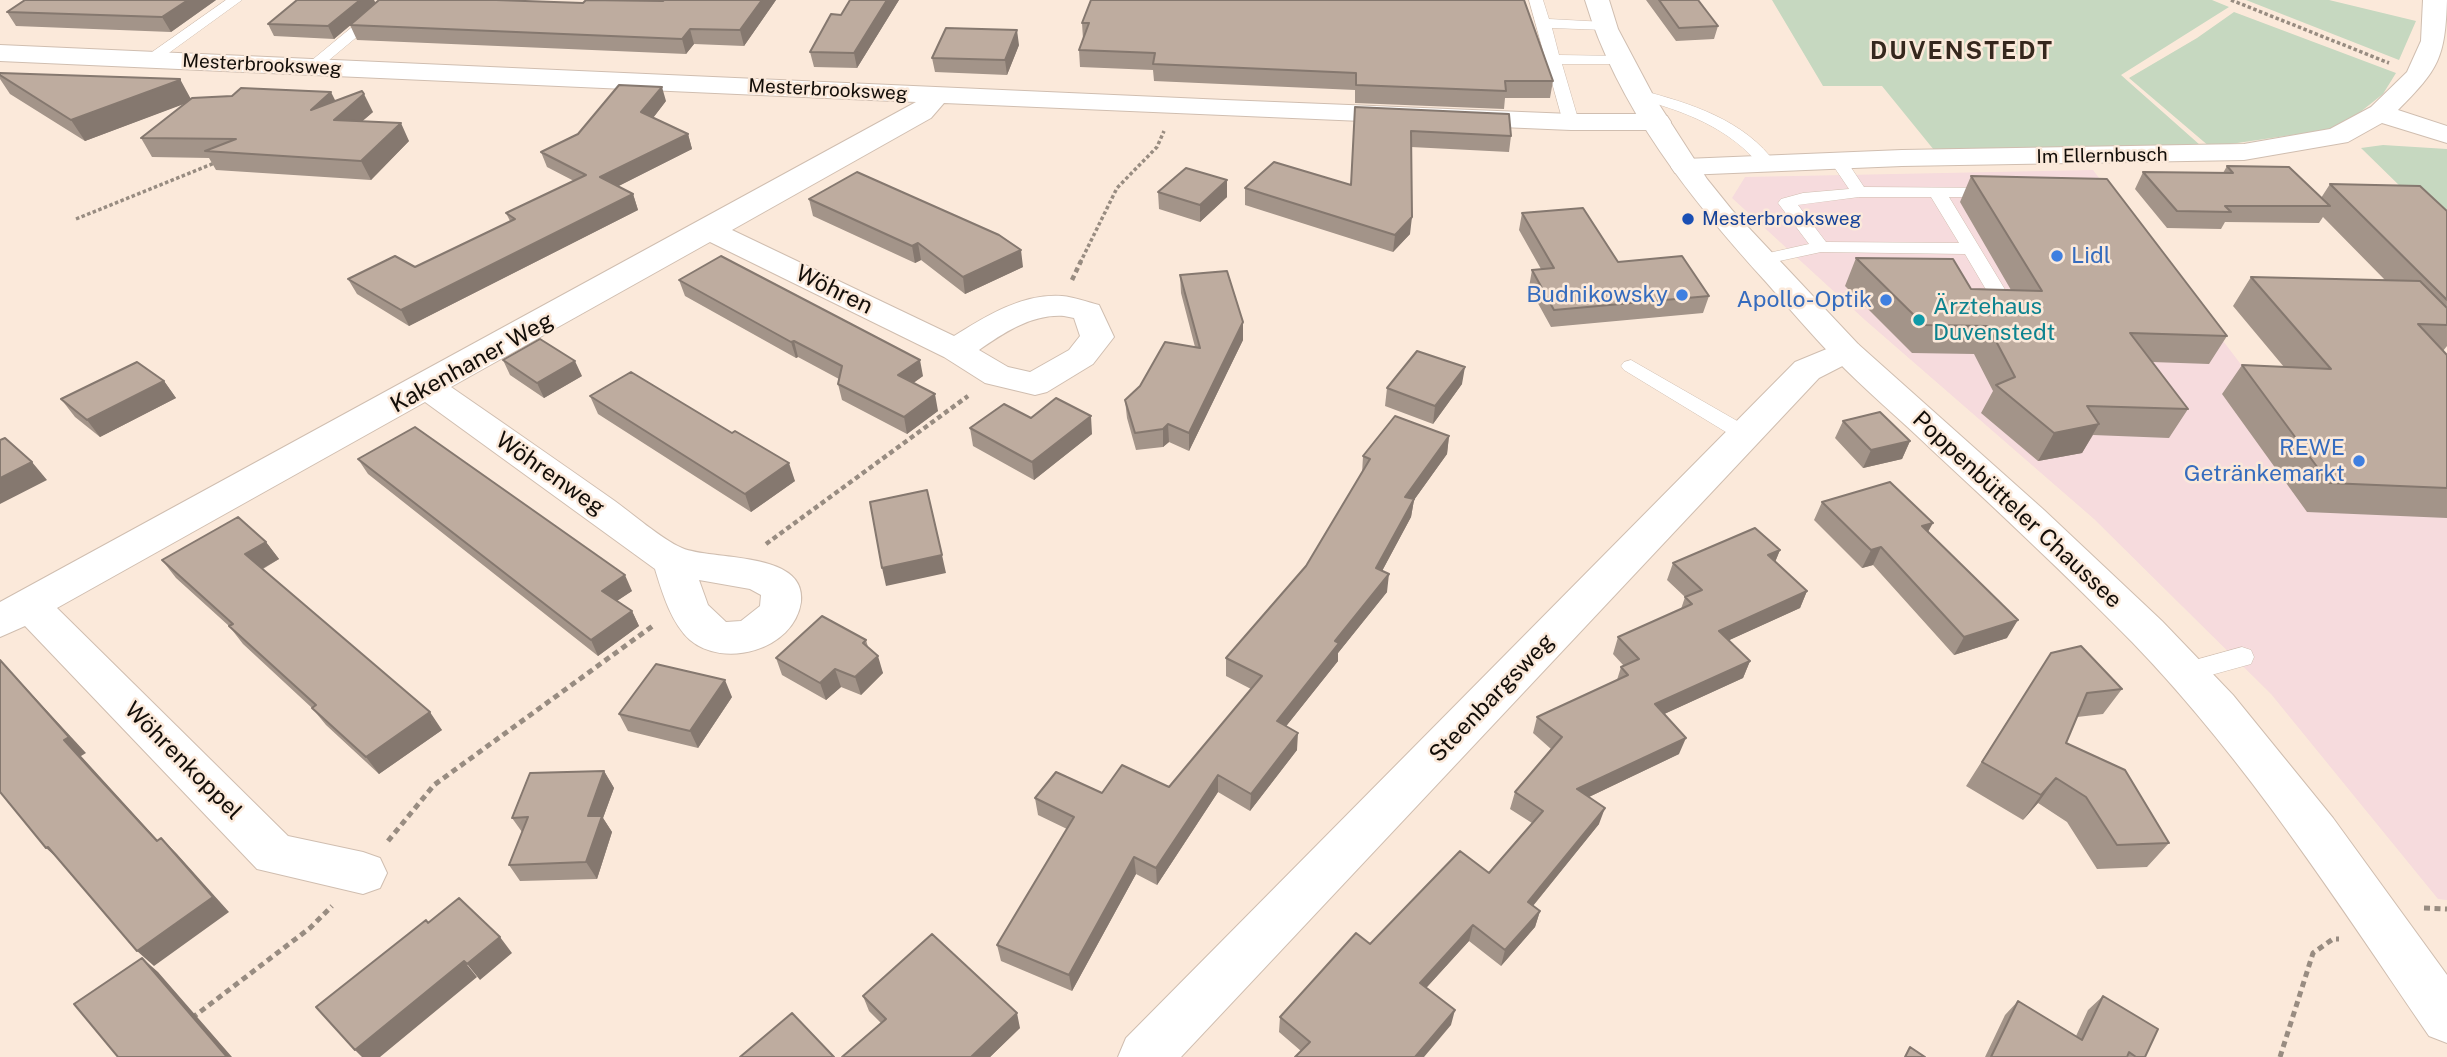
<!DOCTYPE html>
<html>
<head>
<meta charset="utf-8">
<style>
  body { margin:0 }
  canvas { display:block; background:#fbe9da }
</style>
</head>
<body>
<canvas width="2447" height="1057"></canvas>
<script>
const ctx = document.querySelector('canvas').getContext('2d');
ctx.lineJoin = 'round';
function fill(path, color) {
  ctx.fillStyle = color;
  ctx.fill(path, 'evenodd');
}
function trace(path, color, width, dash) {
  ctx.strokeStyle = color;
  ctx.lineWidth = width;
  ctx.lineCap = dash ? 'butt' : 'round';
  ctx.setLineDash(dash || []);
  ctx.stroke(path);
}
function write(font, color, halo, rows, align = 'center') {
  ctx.font = font + ' "Public Sans",sans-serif';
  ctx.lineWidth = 5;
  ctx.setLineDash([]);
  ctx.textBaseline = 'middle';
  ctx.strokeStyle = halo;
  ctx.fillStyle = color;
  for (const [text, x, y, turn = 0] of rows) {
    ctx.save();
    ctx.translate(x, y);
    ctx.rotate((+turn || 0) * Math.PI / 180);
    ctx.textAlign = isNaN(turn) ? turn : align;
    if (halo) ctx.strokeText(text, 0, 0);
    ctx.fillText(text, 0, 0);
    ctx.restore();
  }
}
const commercial = new Path2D(`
  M2093 170 2249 375 2447 384V900L2438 899 2271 694 2094 519 1865 320 1732 198 1745 177Z`);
const green = new Path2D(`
  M1772 0H2212L2229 7 2121 75 2200 145 1934 150 1882 86H1823Z
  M2246 0H2329L2416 21 2399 60Z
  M2234 12 2396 73 2383 94 2340 128 2210 147 2129 78 2197 38Z
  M2383 145 2447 149V232L2361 148Z`);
const pathFar2 = new Path2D(`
  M2231 0 2389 63
  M76 219 217 162
  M1080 263 1117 188 1157 147 1164 131`);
const pathFar1 = new Path2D(`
  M1072 280 1081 261
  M766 544 968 396`);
const path = new Path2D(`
  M388 841 434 785 654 625
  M2424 908 2447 909
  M192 1018 310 928 332 906
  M2280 1057 2313 953 2333 939H2339`);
const lane = new Path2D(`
  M226 0H242L155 63H145L143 60 145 57Z
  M385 0H401L316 71H306L303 68 306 65Z
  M1529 0H1543L1549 19 1605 22 1612 26 1605 30 1552 28 1559 55 1622 56 1629 60 1622 64H1562L1579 122 1577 125H1565L1563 122Z
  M1640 90C1690 103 1745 120 1776 164L1774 168H1762C1731 128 1682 110 1635 98L1632 95 1635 92Z
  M1838 156 1844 157 1864 187 1999 188 2002 192 1999 196 1993 197H1949L2018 311 2015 315H2001L1965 254 1821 252 1761 265 1755 264 1752 260 1755 256 1809 244 1778 203 1781 199 1803 193 1849 189 1830 161ZM1859 197H1931L1959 243 1826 242 1798 205Z
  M1631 360 1753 430 1757 435 1753 440H1739L1624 370 1621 366 1624 362Z
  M2242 647 2251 650 2254 657 2251 664 2186 682 2177 679 2173 672 2177 665Z`);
const street = new Path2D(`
  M2423 0H2447C2445 58 2439 69 2398 110L2447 126V143L2382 123 2348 142 2244 160 1902 166 1685 175 1675 173 1671 167 1675 161 1685 159 1902 150 2244 144 2330 129 2371 107 2407 72 2421 41Z
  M0 45 1225 100 1571 114H1657L1667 116 1671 122 1667 128 1657 130H1571L944 103 931 118 732 230 954 336C986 316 1023 293 1062 296 1074 297 1087 302 1099 305L1114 337 1093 364 1047 392 1035 395 985 383 944 357 710 242 451 387C505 424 559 462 612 499 632 513 661 539 682 548 711 561 807 550 801 602 794 650 724 669 690 640 671 623 662 592 655 569L425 402 57 608 288 836 363 852 380 858 387 873 380 888 363 894 257 869 25 626 0 637V602L916 102 0 61ZM1064 316 1074 318 1080 336 1069 350 1030 372 1008 367 979 350C1005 332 1032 314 1064 316ZM699 580 750 589 761 595 760 606 741 621 726 622 708 605Z
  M1846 341 1858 344 1863 351 1858 358 1819 378 1181 1057H1118L1126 1038 1795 362Z`);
const secondary = new Path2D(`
  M1585 0H1609L1618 29 1653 95 1707 179 1732 210 1858 344 2044 510 2162 621 2233 695 2333 818 2447 975V1043L2429 1036C2336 900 2247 761 2132 642 2067 576 2000 513 1932 450 1900 419 1865 390 1834 358 1810 333 1788 307 1766 282 1692 201 1617 107 1585 0Z`);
const wall = new Path2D(`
  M216 0 171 32 16 26 7 12Z
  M374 0 375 3 517 1 583 3 663 1 776 0 744 46 694 44 686 54 357 40 350 25 334 39 274 36 268 24Z
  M850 0H899L857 68 814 67 810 52 841 15Z
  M1091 0 1553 81 1550 98H1505L1504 109 1355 103V90L1154 81 1153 70 1080 67 1079 50 1083 39 1082 23Z
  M1646 0H1698L1718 26 1714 39 1676 41Z
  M1019 45 1007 75 935 72 932 58Z
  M0 73 191 99 336 100 373 112 362 121 409 141 371 180 216 170 209 158 152 157 141 138 185 103 85 141 10 94 0 79Z
  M666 101 653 118 688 134 692 149 618 186 633 194 638 210 409 326 357 294 348 279 415 267 510 221 506 213 574 181 547 167 541 152Z
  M1354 123 1511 136 1509 152 1411 147 1410 234 1393 252 1245 205V188L1351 185Z
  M2227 166 2321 198 2330 184 2447 211V346L2443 351 2447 355V518L2307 512 2222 394 2242 365 2284 367 2233 306 2251 277 2385 280 2323 217 2319 223 2225 222 2221 229 2167 228 2135 189 2143 172 2223 173Z
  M1971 176 2227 336 2209 364 2152 362 2188 409 2169 438 2093 435 2082 453 2038 461 1981 413 1993 391 1974 354 1912 353 1845 286 1856 258 1971 289 2011 290 1960 202Z
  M1227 180V197L1200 222 1159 209 1158 192Z
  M809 199 1023 267 965 294 921 260 915 263 813 216Z
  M1522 213 1618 262 1709 296 1703 313 1551 327 1529 287 1532 270 1541 269 1519 230Z
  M1180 275 1243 322V340L1189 451 1169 442 1163 447 1136 450 1127 418 1125 400 1195 347 1181 293Z
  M679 280 923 376 913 383 938 411 907 434 842 400 838 384 839 379 798 357 796 358 685 296Z
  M503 360 582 376 544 398 510 375Z
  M164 381 176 398 100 437 75 417 61 399Z
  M1462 384 1433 424 1385 406 1387 388Z
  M590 396 732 433 795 481 751 512 598 414Z
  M1031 418 1092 434 1034 480 973 446 970 428Z
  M1843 421 1910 441 1902 459 1863 468 1835 438Z
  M1449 436 1447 454 1414 500 1411 517 1382 571 1387 592 1338 653V661L1286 726 1297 750 1250 811 1218 792 1157 885 1136 874 1072 991 1001 961 997 945 1067 829 1038 815 1035 798 1169 787 1251 689 1226 676V658L1306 566 1362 474 1363 456Z
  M358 459 632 591 617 601 632 611 639 626 598 656 368 474Z
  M1822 502 1928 532 2007 638 1954 655 1873 565 1862 568 1814 520Z
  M266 542 279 559 263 569 442 730 379 774 326 725 312 708 243 644 229 626 176 578 162 560Z
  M1780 550 1775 562 1807 591 1800 608 1729 640 1750 661 1743 678 1664 714 1679 754 1589 797 1599 824 1533 906 1540 911 1535 927 1501 966 1469 941 1426 988 1451 1025 1301 1051 1279 1032 1280 1017 1370 944 1489 873 1532 823 1510 809 1515 792 1551 749 1533 733 1537 717 1617 680 1621 667 1624 666 1613 654 1618 637 1681 609 1685 597 1667 580 1673 563Z
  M866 640 868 647 883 673 861 695 841 687 826 700 782 675 776 658Z
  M2051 653 2122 689 2103 714 2077 717 2066 743 2169 843 2147 867 2097 869 2067 822 2038 803 2023 820 1966 786Z
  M732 697 698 748 628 731 619 714Z
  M604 771 614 788 603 818 612 832 597 879 520 881 509 865 522 832 512 818Z
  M863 996 1020 1028 990 1057H842L881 1023 869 1011Z
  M2103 996 2145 1057H1985L2005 1015 2018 1001 2076 1036 2088 1010Z`);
const shadedWall = new Path2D(`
  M188 0H216L171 32 162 17Z
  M360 0H374L376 4 334 39 328 26Z
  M762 0H776L744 46 740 30Z
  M887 0H899L857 68 854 53Z
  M690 29 694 44 686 54 682 39Z
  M1017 30 1019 45 1007 75 1005 60Z
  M180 79 192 101 85 141 71 120Z
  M662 87 666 101 646 127 641 112Z
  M331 92 340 110H311Z
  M364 94 373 112 343 138 334 120Z
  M401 123 409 141 371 180 361 161Z
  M688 134 692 149 605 193 600 177Z
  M1227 180V197L1200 222V205Z
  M633 194 638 210 409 326 401 310Z
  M1412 217 1410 234 1393 252 1395 235Z
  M918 243 921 260 915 263 912 246Z
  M1021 250 1023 267 965 294 963 277Z
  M1243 322V340L1189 451V433Z
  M794 341 798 357 796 358 791 342Z
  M920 360 923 376 901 392 898 375Z
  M575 361 582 376 544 398 537 383Z
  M1465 367 1462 384 1433 424 1435 406Z
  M164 381 176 398 100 437 87 420Z
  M935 394 938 411 907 434 904 417Z
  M1091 416 1092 434 1034 480 1032 462Z
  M1168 424 1169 442 1163 447V429Z
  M2099 424 2082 453 2038 461 2054 433Z
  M1449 436 1447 454 1414 500 1411 517 1374 586 1376 568 1405 497Z
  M1910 441 1902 459 1863 468 1871 450Z
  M32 462 47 480 0 504V478Z
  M789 463 795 481 751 512 745 494Z
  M1933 523 1923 541 1922 526Z
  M266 542 279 559 258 571 245 554Z
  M1881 547 1873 565 1862 568 1871 550Z
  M1780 550 1773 567 1768 555Z
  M942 555 946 573 886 586 882 568Z
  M1389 574 1387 592 1338 653V661L1276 739 1277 721 1335 641Z
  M625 575 632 591 609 606 602 591Z
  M1807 591 1800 608 1712 648 1719 631Z
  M632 611 639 626 598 656 591 640Z
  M2018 620 2007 638 1954 655 1964 637Z
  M878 656 883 673 861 695 855 677Z
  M0 660 86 753 81 756 173 857 157 841 64 740Z
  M1750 661 1743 678 1649 721 1655 704Z
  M835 669 841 687 826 700 820 683Z
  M725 680 732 697 698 748 690 731Z
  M430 712 442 730 379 774 366 757Z
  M1298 733 1297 750 1250 811 1251 794Z
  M1686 738 1679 754 1572 805 1577 789Z
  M604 771 614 788 603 818 612 832 597 879 586 862 588 816Z
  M1218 775V792L1157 885 1156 868Z
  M2056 778 2038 803 2023 820 2041 795Z
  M1605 808 1599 824 1523 918 1528 902Z
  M161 838 177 854 229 912 154 966 137 951Z
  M48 847 64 864 46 848Z
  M1134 857 1136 874 1072 991 1069 975Z
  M1540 911 1535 927 1501 966 1505 950Z
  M1473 925 1469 941 1417 998 1420 983Z
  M500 937 512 953 480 980 467 964Z
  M142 958 158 972 232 1057H227Z
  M464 961 477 977 380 1057H362L355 1050Z
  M1455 1010 1451 1025 1424 1057H1415Z
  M1017 1013 1020 1028 990 1057H971Z`);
const building = new Path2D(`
  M25 0H188L162 17 7 12Z
  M297 0H360L328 26 268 24Z
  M379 0H496L583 3 586 0 663 1 664 0H762L740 30 690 29 682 39 350 25Z
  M850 0H887L854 53 810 52 831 14 841 15Z
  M1091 0H1524L1553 81H1505L1506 91 1356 85V73L1153 64 1155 53 1079 50 1089 23H1082Z
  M1659 0H1698L1718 26 1679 28Z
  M946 28 1017 30 1005 60 932 58Z
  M0 73 180 79V80L71 120 0 75Z
  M619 85 662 87 641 112 688 134 600 177 633 194 401 310 348 279 395 256 415 267 515 219 506 213 586 175 541 152 578 134Z
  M241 88 331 92 311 110 362 91 364 94 334 120 401 123 361 161 205 151 236 139 141 138 192 98 232 96Z
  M1355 107 1509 114 1511 136 1411 131 1412 217 1395 235 1245 188 1274 162 1351 185Z
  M2227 166 2289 167 2330 206H2225L2231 212 2177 211 2143 172 2233 173Z
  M1186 168 1227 180 1200 205 1158 192Z
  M857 172 999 235 1021 250 963 277 918 243 912 246 809 199Z
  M1971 176 2107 179 2227 336 2130 333 2188 409 2087 406 2099 424 2054 433 1996 385 2015 377 1988 326 1924 325 1856 258 1953 259 1971 289 2042 291Z
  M2330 184 2420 186 2447 211V300Z
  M1583 208 1618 262 1682 256 1709 296 1554 310 1532 270 1554 268 1522 213Z
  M721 256 920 360 898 375 935 394 904 417 838 384 842 366 794 341 791 342 679 280Z
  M1227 271 1243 322 1189 433 1168 424 1163 429 1135 433 1125 400 1140 386 1165 342 1200 348 1180 275Z
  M2251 277 2420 281 2447 308V325L2418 324 2447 355V488L2329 483 2242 365 2331 369Z
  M540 339 575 361 537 383 503 360Z
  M1417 351 1465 367 1435 406 1387 388Z
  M137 362 164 381 87 420 61 399Z
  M631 372 732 433 735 431 789 463 745 494 590 396Z
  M1056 398 1091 416 1032 462 970 428 1004 404 1031 418Z
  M1880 412 1910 441 1871 450 1843 421Z
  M1395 416 1449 436 1405 497 1414 499 1376 568 1389 574 1335 641 1339 643 1277 721 1298 733 1251 794 1218 775 1156 868 1134 857 1069 975 997 945 1074 817 1035 798 1056 772 1102 793 1122 765 1169 787 1262 676 1226 658 1306 566 1370 459 1363 456Z
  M415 427 625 575 602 591 632 611 591 640 358 459Z
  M5 438 32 462 0 478V440Z
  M1890 482 1933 523 1922 526 2018 620 1964 637 1881 547 1871 550 1822 502Z
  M927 490 942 555 882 568 870 502Z
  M238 517 266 542 245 554 430 712 366 757 312 708 316 705 229 626 233 624 162 560Z
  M1755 528 1780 550 1768 555 1807 591 1719 631 1750 661 1655 704 1686 738 1577 789 1605 808 1528 902 1540 911 1505 950 1473 925 1420 983 1455 1010 1415 1057H1295L1310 1042 1280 1017 1356 933 1370 944 1460 851 1489 873 1543 811 1515 792 1562 737 1537 717 1628 675 1621 667 1639 659 1618 637 1692 604 1685 597 1702 590 1673 563Z
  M822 616 866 640 863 643 878 656 855 677 835 669 820 683 776 658Z
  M2081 646 2122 689 2087 693 2066 743 2125 770 2169 843 2117 845 2086 797 2056 778 2041 795 1982 762 2051 653Z
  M0 660 69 737 64 740 94 773 157 841 161 838 213 897 137 951 48 847 46 848 0 792Z
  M656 664 725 680 690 731 619 714Z
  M604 771 588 816H602L586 862 509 865 528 817 512 818 530 773Z
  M459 898 500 937 467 964 464 961 355 1050 316 1007 426 920 428 923Z
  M932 934 1017 1013 971 1057H842L886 1019 863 996Z
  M142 958 227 1057H118L74 1004Z
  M2103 996 2158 1029 2145 1057H2136L2129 1052 2127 1057H1991L2018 1001 2082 1040Z
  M792 1013 834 1057H740Z
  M1910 1047 1925 1057H1905Z`);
const markers = [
  [1688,219,7,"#1a4fb4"],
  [2057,256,7,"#3f7fe0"],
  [1682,295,7,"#3f7fe0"],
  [1886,300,7,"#3f7fe0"],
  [1919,320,7,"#0f9aa8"],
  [2359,461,7,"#3f7fe0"]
];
const farStreetnames = [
  ["Mesterbrooksweg",262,65,3],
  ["Mesterbrooksweg",828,90,3],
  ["Im Ellernbusch",2102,156,-1]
];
const farTransitnames = [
  ["Mesterbrooksweg",1702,219]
];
const shopNames = [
  ["Lidl",2071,256,"left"],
  ["Budnikowsky",1668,295],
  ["Apollo-Optik",1872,300],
  ["REWE",2345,448],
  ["Getränkemarkt",2345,474]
];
const streetNames = [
  ["Wöhren",834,290,26],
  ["Kakenhaner Weg",472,363,-29],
  ["Wöhrenweg",550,474,35],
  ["Poppenbütteler Chaussee",2017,510,43],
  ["Steenbargsweg",1492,698,-46],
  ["Wöhrenkoppel",183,761,45]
];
const cultureNames = [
  ["Ärztehaus",1933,307],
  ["Duvenstedt",1933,333]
];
const farDistrictnames = [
  ["DUVENSTEDT",1962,52]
];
fill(commercial, '#f6dbdd');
fill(green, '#c6d8c0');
trace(lane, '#d0beb0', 1);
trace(street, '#d0beb0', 2);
trace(secondary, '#d0beb0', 2);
trace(pathFar2, '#988c81', 3.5, [3.5, 2.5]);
trace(pathFar1, '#988c81', 4.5, [5, 3.5]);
trace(path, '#988c81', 5, [6, 4.5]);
fill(lane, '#fff');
fill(street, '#fff');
fill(secondary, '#fff');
fill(wall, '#a39489');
fill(shadedWall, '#85786f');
fill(building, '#beac9f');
trace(building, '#85786f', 2);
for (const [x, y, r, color] of markers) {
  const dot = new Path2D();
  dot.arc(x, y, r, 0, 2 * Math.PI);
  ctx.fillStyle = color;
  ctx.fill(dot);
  trace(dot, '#fbe9da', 2.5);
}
write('19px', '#130e09', '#fbe9da', farStreetnames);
write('19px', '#164399', '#fbe9da', farTransitnames, 'left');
write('23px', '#366cbe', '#fbe9da', shopNames, 'right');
write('23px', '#130e09', '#fbe9da', streetNames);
write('23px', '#0d838f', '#fbe9da', cultureNames, 'left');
ctx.letterSpacing = '2px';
write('bold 24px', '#35271d', '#fbe9da', farDistrictnames);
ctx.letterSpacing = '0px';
</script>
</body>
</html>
